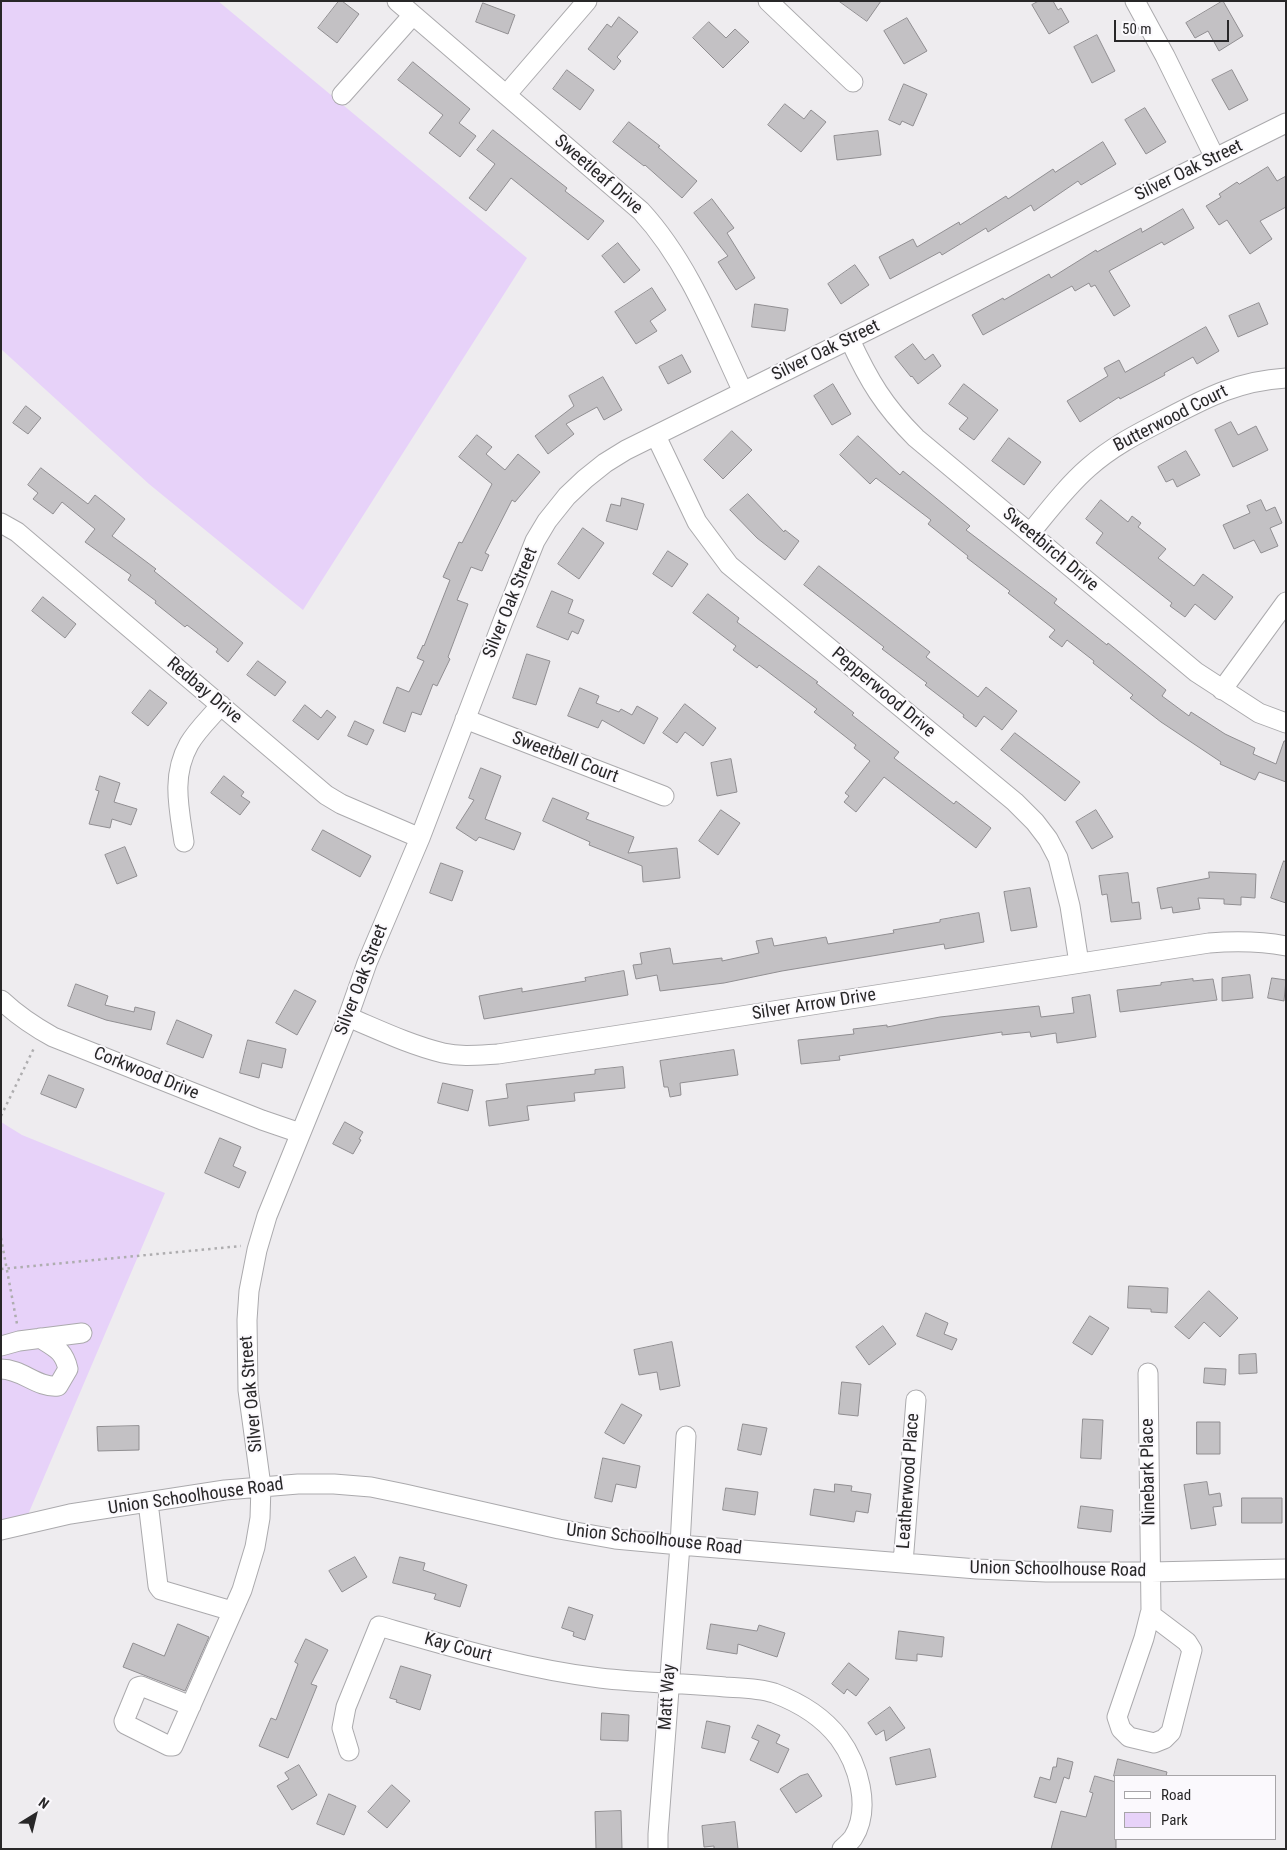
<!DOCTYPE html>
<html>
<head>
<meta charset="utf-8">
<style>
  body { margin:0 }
  #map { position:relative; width:1287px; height:1850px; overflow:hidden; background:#eeecef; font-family:"Roboto Condensed",sans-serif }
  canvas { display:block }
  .frame { position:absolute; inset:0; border:2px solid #282728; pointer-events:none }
  .legend { position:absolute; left:1114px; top:1775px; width:162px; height:65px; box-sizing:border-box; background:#fbf9fd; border:1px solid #a7a5a8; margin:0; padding:6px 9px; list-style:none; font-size:15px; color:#282728 }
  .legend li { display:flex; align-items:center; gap:10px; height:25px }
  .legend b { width:25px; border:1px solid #a7a5a8 }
  .north { position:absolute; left:10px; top:1790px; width:50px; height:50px; -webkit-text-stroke:4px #fbf9fd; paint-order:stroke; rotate:36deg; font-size:14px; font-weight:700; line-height:20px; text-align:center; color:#282728 }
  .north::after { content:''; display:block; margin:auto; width:18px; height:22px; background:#282728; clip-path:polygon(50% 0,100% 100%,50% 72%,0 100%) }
  .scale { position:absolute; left:1114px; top:20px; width:115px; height:22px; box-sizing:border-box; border:2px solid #282728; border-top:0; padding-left:6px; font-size:15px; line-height:18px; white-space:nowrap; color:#282728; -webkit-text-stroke:4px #fbf9fd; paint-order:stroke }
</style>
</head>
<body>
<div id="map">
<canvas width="1287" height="1850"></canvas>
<div class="frame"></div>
<ul class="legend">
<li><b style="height:6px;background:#fff"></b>Road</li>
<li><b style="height:14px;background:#e7d2f9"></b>Park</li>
</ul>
<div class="north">N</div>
<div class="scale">50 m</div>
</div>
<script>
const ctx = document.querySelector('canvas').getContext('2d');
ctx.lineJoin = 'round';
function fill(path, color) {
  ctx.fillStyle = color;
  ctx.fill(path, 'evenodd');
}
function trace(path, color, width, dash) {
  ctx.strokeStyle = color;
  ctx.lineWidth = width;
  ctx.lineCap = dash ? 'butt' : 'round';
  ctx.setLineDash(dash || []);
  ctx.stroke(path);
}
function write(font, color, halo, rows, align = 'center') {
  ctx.font = font + ' "Roboto Condensed",sans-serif';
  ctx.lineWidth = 4;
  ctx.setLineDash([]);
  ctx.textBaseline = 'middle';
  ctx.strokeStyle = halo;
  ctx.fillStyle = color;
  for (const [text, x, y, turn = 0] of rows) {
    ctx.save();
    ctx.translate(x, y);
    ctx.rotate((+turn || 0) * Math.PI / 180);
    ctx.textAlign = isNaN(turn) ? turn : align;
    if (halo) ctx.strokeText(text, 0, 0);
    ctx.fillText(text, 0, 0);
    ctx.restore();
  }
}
const green = new Path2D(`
  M1 1H218L527 258 303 610 149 484 1 349Z
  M1 1122 22 1135 165 1193 24 1524 1 1530Z`);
const building = new Path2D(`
  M339 1H342L359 14 337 43 318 28Z
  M839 1H881L867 21Z
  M1039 1H1053L1058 10 1061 8 1069 22 1049 34 1032 5Z
  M1223 1 1243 36 1219 51 1208 31 1195 38 1186 23Z
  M483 3 515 15 508 34 476 22Z
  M619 17 638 32 617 57 621 61 614 70 588 49 607 24 611 27Z
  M907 18 927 51 904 64 884 31Z
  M709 22 726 38 735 29 749 42 723 68 693 38Z
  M1097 35 1115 71 1092 83 1074 47Z
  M413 62 470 109 459 123 476 136 460 157 429 133 443 115 398 80Z
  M567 70 594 90 580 110 553 89Z
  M1232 70 1248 100 1229 110 1212 80Z
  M904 84 927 94 913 126 902 121 900 125 889 120Z
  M785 104 804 119 811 110 826 122 801 152 768 125Z
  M1145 108 1166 142 1146 154 1125 120Z
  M629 122 660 146 658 147 697 181 682 198 645 165 644 166 613 142Z
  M493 130 567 188 565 191 604 221 588 240 511 178 486 211 469 198 495 164 477 150Z
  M878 131 881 155 837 160 834 136Z
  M1103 142 1116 164 1081 185 1078 181 1034 211 1031 205 988 232 986 228 942 255 940 252 890 279 879 257 913 239 917 247 959 222 960 225 1006 196 1008 199 1053 169 1055 172Z
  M1268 167 1277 181 1286 176V207L1260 221 1272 239 1250 254 1227 220 1219 225 1206 206 1221 197 1219 194 1237 182 1239 184Z
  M712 199 734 228 727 233 755 278 736 290 718 262 728 256 694 213Z
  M1183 209 1194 228 1164 245 1162 242 1109 271 1130 306 1114 316 1095 285 1091 287 1089 283 1075 291 1072 286 983 335 972 315 1003 298 1004 300 1049 274 1051 278 1096 250 1097 252 1141 228 1142 232Z
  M618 243 640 270 624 283 602 256Z
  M855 265 869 285 841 304 828 284Z
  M652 288 666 310 650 321 657 331 636 344 615 312Z
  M1259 303 1268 324 1238 337 1229 316Z
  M755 304 788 309 785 331 752 327Z
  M1206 327 1219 351 1197 364 1193 357 1164 373 1165 375 1120 399 1119 397 1080 422 1067 401 1108 376 1104 368 1119 360 1125 372Z
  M913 344 925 360 933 354 941 366 918 384 912 376 911 377 895 357Z
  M682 355 691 372 668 384 659 367Z
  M603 377 622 410 604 420 597 407 566 424 574 434 548 454 535 436 574 406 569 396Z
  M833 384 851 414 832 425 814 396Z
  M964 384 998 410 974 440 959 429 968 418 949 404Z
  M26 406 41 418 28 434 13 423Z
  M1231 422 1238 435 1256 426 1268 450 1233 467 1215 430Z
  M732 431 752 450 723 479 704 460Z
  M477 435 492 447 486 454 505 470 518 454 540 472 515 502 512 500 485 553 489 555 482 571 471 567 457 600 468 604 448 657 450 659 437 686 433 684 421 715 412 712 405 732 383 723 397 687 409 692 424 661 417 658 423 645 424 646 450 580 443 577 459 542 462 543 492 484 459 457Z
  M858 436 900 475 903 471 970 526 966 530 1057 599 1054 603 1107 645 1108 643 1166 690 1162 696 1189 716 1191 712 1225 734 1255 748 1253 754 1276 764 1284 741H1286V782L1259 772 1255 780 1220 764 1221 762 1161 722 1130 698 1133 695 1093 663 1094 661 1067 640 1062 647 1049 637 1055 630 1008 593 1010 591 967 558 968 556 928 524 931 520 876 478 870 484 840 455Z
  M1009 438 1041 462 1024 485 992 461Z
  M1186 451 1200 475 1177 487 1173 479 1166 482 1158 467Z
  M41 468 88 504 95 495 125 519 112 536 156 569 154 571 243 643 228 662 216 652 218 649 187 625 185 627 155 603 156 601 128 580 131 575 85 542 95 529 62 502 53 514 33 499 38 493 28 485Z
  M748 494 784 532 785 530 799 541 785 560 757 538 730 510Z
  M622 498 644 504 637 530 606 521 611 504 620 506Z
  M1101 500 1128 522 1132 516 1141 523 1138 527 1166 549 1158 558 1194 586 1203 574 1233 597 1215 620 1195 604 1185 617 1170 606 1172 603 1096 543 1103 533 1086 519Z
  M1261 500 1266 511 1275 507 1282 523 1270 528 1278 546 1261 553 1254 540 1234 549 1223 525 1250 513 1247 506Z
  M583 528 604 543 579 579 558 564Z
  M668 551 688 564 672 587 653 574Z
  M819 566 930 652 926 657 978 697 986 687 1017 711 1002 730 984 716 976 727 963 717 964 715 925 685 927 683 882 649 884 647 804 585Z
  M552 591 573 600 568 613 584 620 578 634 572 631 568 640 537 627Z
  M708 594 739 618 737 622 818 682 816 683 854 713 852 715 899 752 894 758 954 804 956 801 991 828 976 848 884 777 856 812 844 802 849 796 845 793 870 761 854 748 856 745 814 712 817 709 759 665 757 668 733 650 736 646 693 613Z
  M43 597 76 624 65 638 32 611Z
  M527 654 550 661 536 705 513 698Z
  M258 661 286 682 275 696 247 675Z
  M580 688 599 696 596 703 619 712 621 709 632 715 637 706 658 718 644 744 602 720 598 728 568 716Z
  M150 690 167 703 148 726 132 713Z
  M685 704 716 728 703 746 685 732 677 743 663 733Z
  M305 705 321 718 327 710 336 717 318 740 293 721Z
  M355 721 374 730 367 745 348 736Z
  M1015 733 1080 782 1065 801 1001 750Z
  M731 759 737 792 717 796 711 763Z
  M481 768 501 776 485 819 521 833 514 850 479 837 476 841 456 828 474 800 469 798Z
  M100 776 120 783 114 802 137 809 131 825 112 819 110 828 89 824 99 791 96 790Z
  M224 776 244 792 241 796 250 802 240 815 211 793Z
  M553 798 589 813 586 819 634 837 628 853 677 848 680 878 643 882 642 866 589 845 590 842 543 821Z
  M721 810 740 823 718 855 699 841Z
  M1096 810 1113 837 1092 849 1076 822Z
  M323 830 371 856 360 877 312 850Z
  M125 847 137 876 117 884 105 855Z
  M1284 861 1286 862V903L1271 898Z
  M441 863 463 871 452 901 430 893Z
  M1209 872 1256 874 1255 898 1241 897V905L1224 904V899L1198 898 1200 909 1173 913 1172 907 1161 909 1157 888 1209 878Z
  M1128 873 1132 903 1139 902 1141 919 1111 922 1107 894 1102 895 1099 876Z
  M1030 888 1037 927 1011 931 1004 892Z
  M979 913 984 942 945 949 944 944 782 971 724 983 660 991 657 975 636 979 633 965 642 964 640 953 670 948 673 964 722 958V961L759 953 756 941 772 938 774 946 826 937 828 944 894 933 893 930 940 922V920Z
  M624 971 628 995 484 1019 479 996 522 988V992L586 981 585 978Z
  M1250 975 1253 998 1222 1001V978Z
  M1272 978 1286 980 1284 1001 1268 998Z
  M1193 979V981L1213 979 1217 1000 1120 1012 1117 990 1161 985V983Z
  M76 984 108 996 105 1005 134 1012 135 1007 155 1012 151 1030 106 1020 68 1006Z
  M295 990 316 1001 297 1035 276 1023Z
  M1090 995 1096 1037 1057 1043 1056 1033 1031 1037 1030 1032 1002 1035V1032L839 1056 840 1060 801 1064 798 1040 854 1034 853 1029 887 1025V1027L940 1017 1039 1006 1041 1017 1074 1013 1072 998Z
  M177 1020 212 1035 203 1058 167 1044Z
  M248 1040 286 1049 282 1068 262 1063 259 1078 240 1073Z
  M734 1050 738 1075 680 1083 681 1095 670 1097 668 1087H664L660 1061Z
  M623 1067 625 1088 574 1093 575 1101 527 1106 529 1120 489 1126 486 1101 508 1098 506 1084 595 1074V1070Z
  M49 1075 84 1089 76 1108 41 1094Z
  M443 1083 473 1090 468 1111 438 1103Z
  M345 1122 363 1132 359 1139 361 1140 353 1154 333 1144Z
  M220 1138 241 1147 233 1166 246 1172 239 1188 205 1173Z
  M1129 1286 1168 1288 1167 1313 1151 1312V1309L1128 1308Z
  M1209 1291 1238 1318 1220 1337 1204 1322 1189 1339 1175 1327Z
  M926 1313 948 1323 944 1334 957 1339 952 1350 917 1336Z
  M1090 1316 1109 1328 1092 1355 1073 1343Z
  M883 1326 896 1344 869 1365 856 1347Z
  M672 1342 680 1386 660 1390 657 1372 639 1375 634 1350Z
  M1256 1354 1257 1373 1239 1374V1355Z
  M1205 1368 1226 1369 1225 1385 1204 1383Z
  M842 1382 861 1384 858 1416 839 1414Z
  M622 1404 642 1415 624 1444 605 1433Z
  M1083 1419 1103 1420 1101 1459 1081 1458Z
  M1197 1422H1220V1454H1197Z
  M743 1424 767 1428 761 1455 738 1450Z
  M139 1426V1450L98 1451 97 1427Z
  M603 1458 640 1466 636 1488 616 1484 612 1502 595 1498Z
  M1207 1482 1209 1495 1220 1493 1222 1506 1213 1507 1216 1525 1191 1529 1184 1485Z
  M835 1484 852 1486 851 1491 871 1494 868 1513 856 1511 854 1522 810 1515 814 1489 834 1492Z
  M726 1488 758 1492 755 1515 723 1510Z
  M1242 1498H1282V1523H1242Z
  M1081 1506 1113 1510 1111 1532 1078 1528Z
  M355 1557 367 1577 342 1592 329 1571Z
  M400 1557 425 1563 423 1570 467 1585 460 1607 434 1599 436 1594 393 1583Z
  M569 1607 593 1615 585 1640 573 1636 574 1632 562 1628Z
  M178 1624 209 1637 185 1691 123 1667 133 1643 164 1656Z
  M711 1624 757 1631 759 1625 785 1633 777 1657 738 1644 737 1654 707 1649Z
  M899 1631 944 1637 942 1657 917 1654V1661L896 1659Z
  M306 1639 328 1650 311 1684 317 1686 288 1758 259 1746 271 1718 276 1720 298 1664 295 1662Z
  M849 1663 869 1679 856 1696 847 1689 844 1694 832 1684Z
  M401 1666 431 1675 420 1710 396 1702 397 1700 390 1698Z
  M890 1707 905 1728 886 1741 884 1730 876 1735 868 1723Z
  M602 1713 629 1715 628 1741 601 1740Z
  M707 1721 730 1726 725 1753 702 1748Z
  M758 1725 780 1735 776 1743 789 1749 778 1773 750 1760 759 1741 752 1738Z
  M930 1749 936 1777 896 1785 890 1758Z
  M1058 1758 1073 1762 1069 1779 1064 1777 1056 1803 1034 1797 1040 1777 1050 1780 1053 1767H1056Z
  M1118 1759 1167 1772 1166 1776H1114Z
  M299 1765 317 1795 292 1810 277 1786 289 1779 285 1773Z
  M808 1774 822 1796 796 1813 780 1789 800 1776Z
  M1095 1776 1116 1782V1849H1051L1061 1811 1086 1817 1093 1793 1090 1792Z
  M392 1785 410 1801 387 1828 368 1812Z
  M329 1794 356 1806 344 1835 317 1824Z
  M621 1811 622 1849H596L595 1812Z
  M735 1822 738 1849H714V1846L704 1847 702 1826Z`);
const path = new Path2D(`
  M1 1116 35 1046
  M1 1238 17 1324
  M1 1269 241 1246`);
const minor = new Path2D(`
  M397 1 641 211C688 262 714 330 743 392
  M768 1 853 82
  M1135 1 1165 56 1215 158
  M342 95 413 15
  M506 95 587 1
  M850 340C869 381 884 406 916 438L1196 672 1259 713 1286 723
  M656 436 697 522 729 565 1015 802 1035 822 1048 839 1058 858 1070 906 1079 963
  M1 523 17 532 326 795 341 804 420 838
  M1031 532C1049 510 1067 486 1089 467 1113 446 1137 434 1164 420 1206 398 1237 381 1286 378
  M1222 690 1286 602
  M465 719 664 796
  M184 842C179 808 171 776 189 744 197 730 210 718 221 705
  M1 1000C17 1015 33 1026 53 1037L262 1120 300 1133
  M348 1017C379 1030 410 1045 443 1053 461 1057 479 1055 498 1054L1209 943C1235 941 1260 941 1286 946
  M1 1346 19 1341 82 1333
  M1 1369C22 1369 37 1388 58 1386L68 1369C64 1351 56 1348 40 1338
  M1148 1373 1151 1611 1150 1614 1144 1638 1117 1717 1121 1729 1129 1737 1154 1743 1164 1739 1171 1732 1192 1650 1187 1642 1150 1614
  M148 1502 158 1586 161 1590 232 1611
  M1 1530 70 1514 225 1490 298 1484H334L371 1487 405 1494 559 1529 615 1539 680 1545 977 1569 1046 1572H1151L1286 1569
  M903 1563 916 1400
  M191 1706 141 1686 138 1687 124 1721 125 1724 169 1746H173L242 1590 255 1547 260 1518 261 1486 248 1390 247 1320 249 1291 257 1250 267 1216 348 1017 367 963 420 838 503 621 535 541 547 521 567 496 585 479 605 463 626 450 1286 123
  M349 1751 342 1728 346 1707 379 1626C452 1647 525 1669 600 1678 642 1683 684 1683 725 1687 741 1688 759 1688 774 1693 798 1702 823 1717 839 1738 858 1764 872 1808 853 1838 850 1842 846 1845 842 1849
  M658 1849V1834L680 1545 686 1436`);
const streetNames = [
  ["Silver Oak Street",1189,171,-26],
  ["Sweetleaf Drive",598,175,41],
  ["Silver Oak Street",826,351,-26],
  ["Butterwood Court",1171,419,-27],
  ["Sweetbirch Drive",1050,550,40],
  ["Silver Oak Street",511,603,-68],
  ["Redbay Drive",204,691,40],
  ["Pepperwood Drive",883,693,40],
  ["Sweetbell Court",565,758,21],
  ["Silver Oak Street",362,980,-69],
  ["Silver Arrow Drive",814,1005,-9],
  ["Corkwood Drive",146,1074,22],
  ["Silver Oak Street",252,1394,-95],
  ["Ninebark Place",1149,1472,-91],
  ["Leatherwood Place",909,1481,-86],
  ["Union Schoolhouse Road",196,1497,-8],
  ["Union Schoolhouse Road",654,1540,6],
  ["Union Schoolhouse Road",1058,1570,1],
  ["Kay Court",458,1648,15],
  ["Matt Way",668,1697,-86]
];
fill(green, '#e7d2f9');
fill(building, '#c3c1c4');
trace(building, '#908e91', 1);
trace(minor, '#abaaad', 21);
trace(path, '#aeadaf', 2.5, [2.5, 4]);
trace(minor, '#fff', 19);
write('18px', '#282728', '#fbf9fd', streetNames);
</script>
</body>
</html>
